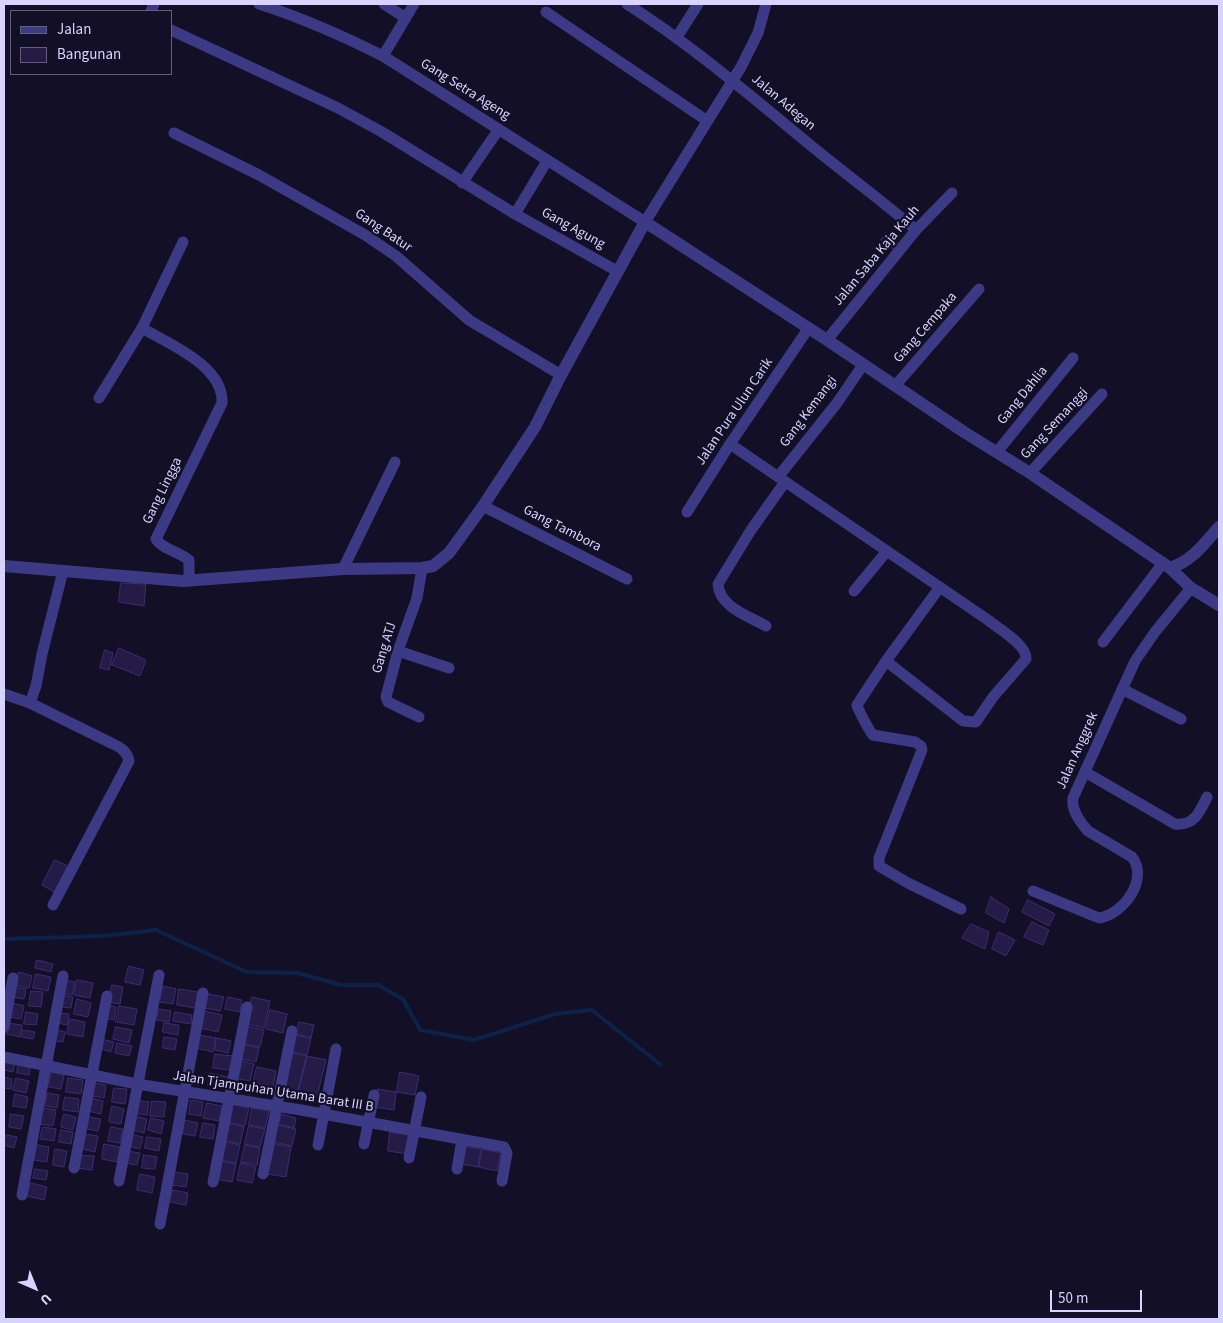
<!DOCTYPE html>
<html>
<head>
<meta charset="utf-8">
<style>
  body { margin:0 }
  #map { position:relative; width:1223px; height:1323px; overflow:hidden; background:#130f26; font-family:"Source Sans 3",sans-serif }
  canvas { display:block }
  .frame { position:absolute; inset:0; border:5px solid #d9d4ff; pointer-events:none }
  .legend { position:absolute; left:10px; top:10px; width:162px; height:65px; box-sizing:border-box; background:#130f26; border:1px solid #625e7d; margin:0; padding:6px 9px; list-style:none; font-size:15px; color:#d9d4ff }
  .legend li { display:flex; align-items:center; gap:10px; height:25px }
  .legend b { width:25px; border:1px solid #625e7d }
  .north { position:absolute; left:10px; top:1263px; width:50px; height:50px; -webkit-text-stroke:4px #130f26; paint-order:stroke; rotate:136deg; font-size:14px; font-weight:700; line-height:20px; text-align:center; color:#d9d4ff }
  .north::after { content:''; display:block; margin:auto; width:18px; height:22px; background:#d9d4ff; clip-path:polygon(50% 0,100% 100%,50% 72%,0 100%) }
  .scale { position:absolute; left:1050px; top:1290px; width:92px; height:22px; box-sizing:border-box; border:2px solid #d9d4ff; border-top:0; padding-left:6px; font-size:15px; line-height:18px; white-space:nowrap; color:#d9d4ff; -webkit-text-stroke:4px #130f26; paint-order:stroke }
</style>
</head>
<body>
<div id="map">
<canvas width="1223" height="1323"></canvas>
<div class="frame"></div>
<ul class="legend">
<li><b style="height:6px;background:#3d3a85"></b>Jalan</li>
<li><b style="height:14px;background:#241b47"></b>Bangunan</li>
</ul>
<div class="north">U</div>
<div class="scale">50 m</div>
</div>
<script>
const ctx = document.querySelector('canvas').getContext('2d');
ctx.lineJoin = 'round';
function trace(path, color, width, dash) {
  ctx.strokeStyle = color;
  ctx.lineWidth = width;
  ctx.lineCap = dash ? 'butt' : 'round';
  ctx.setLineDash(dash || []);
  ctx.stroke(path);
}
function fill(path, color) {
  ctx.fillStyle = color;
  ctx.fill(path, 'evenodd');
}
function write(font, color, halo, rows, align = 'center') {
  ctx.font = font + ' "Source Sans 3",sans-serif';
  ctx.lineWidth = 4.5;
  ctx.setLineDash([]);
  ctx.textBaseline = 'middle';
  ctx.strokeStyle = halo;
  ctx.fillStyle = color;
  for (const [text, x, y, turn = 0] of rows) {
    ctx.save();
    ctx.translate(x, y);
    ctx.rotate((+turn || 0) * Math.PI / 180);
    ctx.textAlign = isNaN(turn) ? turn : align;
    if (halo) ctx.strokeText(text, 0, 0);
    ctx.fillText(text, 0, 0);
    ctx.restore();
  }
}
const stream = new Path2D(`
  M4 939 104 936 156 930 247 972 298 973 341 985H378L403 999 420 1030 474 1040 555 1014 592 1010 661 1065`);
const building = new Path2D(`
  M886 234 898 244 893 249 881 240Z
  M121 583 146 584 144 606 119 602Z
  M119 648 146 660 140 676 112 665Z
  M105 650 113 653 109 670 100 668Z
  M55 860 70 867 56 893 42 885Z
  M991 897 1009 909 1004 923 986 913Z
  M1028 900 1055 914 1049 926 1022 912Z
  M1032 922 1049 930 1043 945 1024 937Z
  M971 924 989 932 985 949 962 938Z
  M999 932 1015 940 1006 956 992 949Z
  M37 960 53 964 51 972 35 968Z
  M129 966 144 970 140 985 125 982Z
  M19 972 32 976 29 988 16 985Z
  M36 974 51 977 48 991 33 988Z
  M65 980 75 982 72 995 62 993Z
  M77 980 93 983 90 998 74 995Z
  M112 985 123 987 120 1004 109 1002Z
  M163 986 176 989 173 1004 160 1002Z
  M16 987 26 989 24 999 13 997Z
  M179 989 198 992 195 1008 177 1005Z
  M31 991 43 992 41 1007 29 1006Z
  M208 994 224 997 220 1011 205 1008Z
  M62 995 73 997 71 1008 60 1007Z
  M228 997 242 1000 240 1012 225 1009Z
  M252 997 270 1001 264 1028 246 1024Z
  M77 999 91 1003 88 1017 74 1014Z
  M13 1003 24 1006 21 1019 10 1017Z
  M108 1005 116 1007 114 1020 105 1018Z
  M119 1006 137 1009 134 1025 116 1022Z
  M159 1009 171 1011 169 1022 157 1020Z
  M270 1010 287 1014 283 1033 266 1029Z
  M205 1011 222 1015 218 1032 201 1028Z
  M26 1012 38 1014 36 1025 24 1024Z
  M175 1012 192 1015 191 1024 173 1021Z
  M59 1013 69 1014 67 1025 57 1023Z
  M70 1019 85 1022 83 1037 67 1034Z
  M299 1022 314 1025 311 1038 296 1034Z
  M8 1023 22 1025 20 1037 6 1034Z
  M164 1023 179 1025 178 1035 163 1032Z
  M245 1026 264 1030 260 1047 241 1043Z
  M116 1027 132 1030 129 1043 113 1039Z
  M23 1030 35 1032 33 1039 22 1037Z
  M57 1030 65 1032 63 1042 55 1041Z
  M199 1035 216 1038 213 1052 196 1048Z
  M295 1035 311 1038 307 1055 292 1052Z
  M164 1037 177 1039 175 1050 163 1048Z
  M217 1038 231 1041 228 1053 215 1050Z
  M101 1039 114 1042 111 1052 99 1048Z
  M117 1043 132 1046 129 1056 115 1053Z
  M241 1044 259 1048 256 1062 238 1058Z
  M292 1053 307 1056 298 1092 283 1090Z
  M215 1054 233 1056 230 1070 213 1068Z
  M307 1056 326 1060 317 1097 298 1092Z
  M4 1059 15 1061 13 1072 4 1070Z
  M238 1060 254 1064 250 1081 234 1078Z
  M19 1061 31 1063 29 1075 17 1073Z
  M257 1067 276 1071 273 1087 253 1083Z
  M52 1072 64 1075 61 1089 49 1087Z
  M400 1072 419 1076 415 1095 397 1092Z
  M210 1073 229 1077 226 1089 208 1086Z
  M4 1077 12 1079 11 1089 4 1088Z
  M16 1078 29 1081 26 1093 13 1090Z
  M68 1078 83 1080 81 1094 66 1092Z
  M95 1083 106 1085 104 1098 93 1096Z
  M114 1088 127 1089 125 1104 112 1102Z
  M378 1089 396 1092 394 1110 375 1107Z
  M48 1093 59 1095 57 1108 45 1106Z
  M15 1094 28 1097 26 1108 13 1106Z
  M65 1097 79 1099 78 1112 63 1110Z
  M91 1098 103 1101 101 1114 88 1111Z
  M135 1100 149 1102 147 1115 133 1113Z
  M191 1100 203 1102 201 1116 189 1114Z
  M152 1101 166 1102 164 1117 150 1116Z
  M207 1103 222 1106 219 1121 203 1118Z
  M232 1104 249 1108 245 1126 228 1122Z
  M112 1106 124 1109 121 1124 109 1122Z
  M43 1108 56 1110 53 1126 40 1124Z
  M252 1108 269 1111 265 1128 249 1125Z
  M11 1114 24 1116 21 1129 9 1127Z
  M64 1114 76 1117 73 1130 61 1127Z
  M282 1114 296 1118 294 1128 279 1124Z
  M134 1116 147 1119 144 1133 131 1130Z
  M89 1117 101 1119 98 1131 87 1129Z
  M151 1118 164 1121 161 1134 148 1130Z
  M185 1120 198 1123 195 1136 183 1134Z
  M203 1123 215 1125 213 1139 200 1137Z
  M228 1123 244 1127 240 1144 224 1140Z
  M277 1125 296 1129 292 1146 273 1142Z
  M249 1126 265 1129 260 1147 245 1144Z
  M43 1127 56 1129 54 1141 40 1139Z
  M111 1127 123 1129 120 1143 108 1141Z
  M61 1130 73 1132 71 1144 59 1142Z
  M390 1132 411 1135 408 1154 388 1151Z
  M85 1134 98 1136 95 1152 82 1149Z
  M130 1134 143 1137 140 1149 128 1146Z
  M6 1135 17 1137 14 1148 4 1145Z
  M147 1137 161 1139 159 1151 145 1148Z
  M223 1141 240 1145 236 1163 220 1160Z
  M272 1143 291 1147 286 1177 267 1174Z
  M104 1144 120 1147 117 1162 102 1159Z
  M37 1145 49 1147 47 1162 34 1160Z
  M245 1145 260 1148 257 1165 241 1162Z
  M463 1146 481 1149 478 1167 460 1164Z
  M55 1149 67 1151 64 1167 53 1165Z
  M483 1149 501 1153 497 1171 479 1167Z
  M127 1151 140 1153 137 1165 124 1163Z
  M79 1155 94 1156 92 1170 77 1168Z
  M144 1155 157 1157 155 1169 142 1168Z
  M219 1161 236 1164 232 1182 216 1179Z
  M241 1163 256 1167 252 1183 237 1180Z
  M35 1169 48 1171 46 1180 33 1178Z
  M174 1172 188 1174 186 1187 172 1185Z
  M140 1174 155 1177 152 1193 137 1190Z
  M31 1183 47 1187 44 1200 27 1196Z
  M173 1190 188 1193 186 1205 170 1202Z`);
const minor = new Path2D(`
  M259 4C303 18 341 35 383 56L645 222 741 67 758 33 766 4
  M384 4 406 18
  M627 4C690 44 746 92 803 139 840 170 880 199 916 230
  M151 11 154 4
  M546 12 706 120
  M171 30 338 108 382 132 515 214 617 271
  M677 37 698 4
  M383 56 414 4
  M174 133 259 175 365 235 396 256 469 320 561 375
  M462 183 499 129
  M515 214 547 161
  M142 328C169 344 224 366 222 403L156 539C162 549 180 552 189 560V581
  M827 340 916 230 952 193
  M895 386 979 289
  M99 398 142 328 183 242
  M730 444 988 620C999 629 1027 645 1026 659L993 697 976 722 963 721 886 661
  M997 452 1073 358
  M1030 473 1102 394
  M778 477 837 403 863 365
  M483 506 627 579
  M687 512 730 444 808 329
  M343 569 395 462
  M940 587 886 661 857 705C858 710 870 732 873 735L915 742 921 746 922 750 879 858V866L908 883 961 909
  M854 591 887 551
  M766 626C749 616 719 607 718 584L751 530 785 482
  M1103 642 1163 563
  M398 651 449 668
  M1122 689 1181 719
  M4 694 30 703 111 743C120 747 127 751 129 761L53 905
  M30 703 36 686 42 654 63 571
  M419 717 388 702 386 697 398 651 417 598 422 568
  M1085 772 1175 824C1194 826 1200 812 1207 797
  M1033 891 1099 918C1124 914 1149 879 1132 857L1088 831C1080 822 1071 810 1073 798L1135 661 1155 632 1191 588
  M4 1027 13 978
  M4 1057 137 1084 301 1110 504 1147 507 1153 502 1181
  M364 1144 374 1095
  M318 1145 336 1049
  M409 1158 421 1097
  M74 1168 107 996
  M457 1169 462 1140
  M263 1174 292 1031
  M119 1181 159 975
  M213 1182 247 1007
  M22 1195 63 976
  M160 1224 203 993`);
const tertiary = new Path2D(`
  M4 566 183 581 343 569 422 568 433 566 449 553 483 506 535 427 561 375 645 222 827 340 964 432 1030 473 1170 568 1191 588 1219 605
  M1170 568C1193 560 1203 545 1219 527`);
const streetNames = [
  ["Gang Setra Ageng",465,90,32],
  ["Jalan Adegan",783,103,40],
  ["Gang Agung",573,229,29],
  ["Gang Batur",383,231,34],
  ["Jalan Saba Kaja Kauh",877,256,-50],
  ["Gang Cempaka",926,328,-49],
  ["Gang Dahlia",1023,396,-51],
  ["Jalan Pura Ulun Carik",735,412,-56],
  ["Gang Kemangi",809,412,-53],
  ["Gang Semanggi",1055,424,-47],
  ["Gang Lingga",163,491,-64],
  ["Gang Tambora",562,529,27],
  ["Gang ATJ",385,648,-73],
  ["Jalan Anggrek",1078,751,-66],
  ["Jalan Tjampuhan Utama Barat III B",273,1092,9]
];
trace(stream, '#0c2248', 4);
fill(building, '#241b47');
trace(building, '#3b2d73', 1);
trace(minor, '#3d3a85', 11);
trace(tertiary, '#3d3a85', 12);
write('14px', '#d9d4ff', '#130f26', streetNames);
</script>
</body>
</html>
